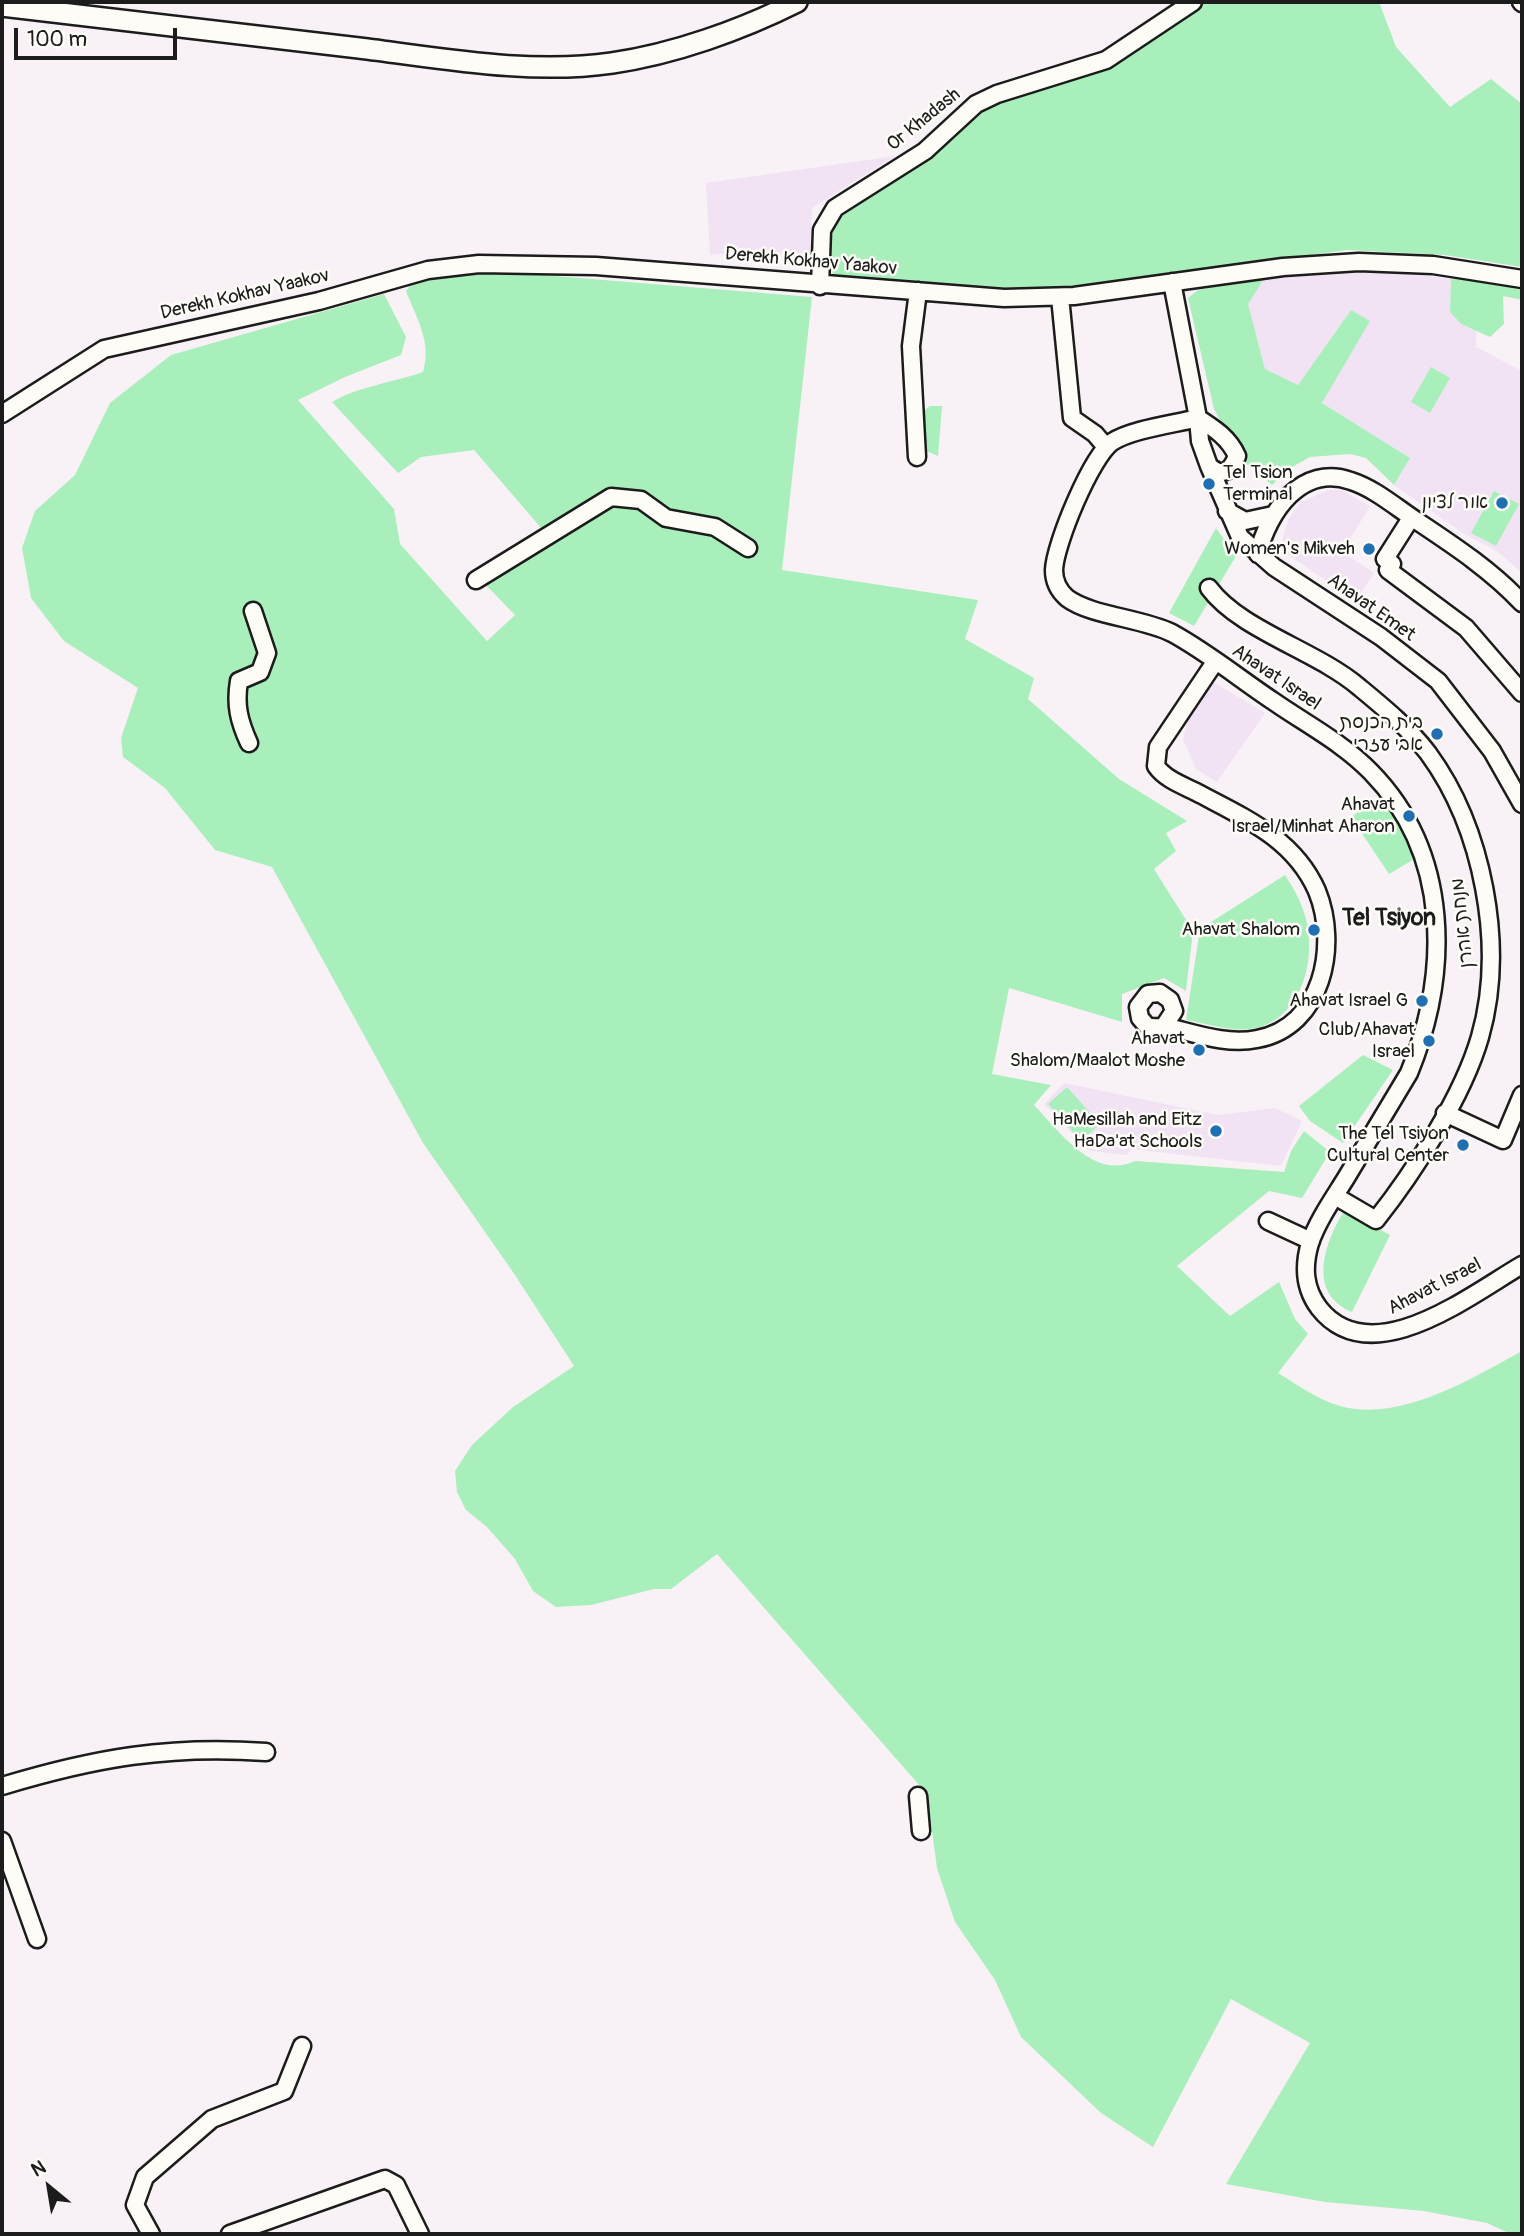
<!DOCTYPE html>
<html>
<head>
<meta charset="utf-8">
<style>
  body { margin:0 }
  #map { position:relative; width:1524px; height:2236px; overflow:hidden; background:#f8f1f6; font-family:Pangolin,sans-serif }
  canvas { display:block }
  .frame { position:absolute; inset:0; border:4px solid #1c1c1c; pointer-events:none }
  .north { position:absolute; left:14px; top:2152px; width:70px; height:70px; -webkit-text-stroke:5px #fdfcf7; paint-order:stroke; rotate:330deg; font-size:19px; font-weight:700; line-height:28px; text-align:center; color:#1c1c1c }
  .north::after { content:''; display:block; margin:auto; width:24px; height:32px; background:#1c1c1c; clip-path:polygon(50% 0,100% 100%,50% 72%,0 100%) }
  .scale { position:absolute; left:14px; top:28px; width:163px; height:32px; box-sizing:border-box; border:4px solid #1c1c1c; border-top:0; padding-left:9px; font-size:21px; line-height:24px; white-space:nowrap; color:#1c1c1c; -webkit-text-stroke:5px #fdfcf7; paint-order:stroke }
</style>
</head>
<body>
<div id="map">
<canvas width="1524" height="2236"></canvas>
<div class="frame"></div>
<div class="north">N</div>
<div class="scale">100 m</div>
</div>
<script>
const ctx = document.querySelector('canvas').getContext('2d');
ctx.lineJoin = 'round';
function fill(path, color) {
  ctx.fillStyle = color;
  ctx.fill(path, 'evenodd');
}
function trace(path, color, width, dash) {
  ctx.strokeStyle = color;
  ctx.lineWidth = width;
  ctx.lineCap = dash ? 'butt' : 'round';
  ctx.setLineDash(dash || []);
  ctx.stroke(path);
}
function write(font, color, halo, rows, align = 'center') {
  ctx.font = font + ' Pangolin,"Playpen Sans Hebrew",sans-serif';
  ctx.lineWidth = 5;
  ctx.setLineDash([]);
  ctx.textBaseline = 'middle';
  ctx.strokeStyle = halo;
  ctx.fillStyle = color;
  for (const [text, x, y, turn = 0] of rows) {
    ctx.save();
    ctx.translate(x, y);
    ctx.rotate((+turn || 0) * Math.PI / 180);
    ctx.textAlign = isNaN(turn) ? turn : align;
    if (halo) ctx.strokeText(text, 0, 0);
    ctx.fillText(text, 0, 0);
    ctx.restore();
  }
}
const built = new Path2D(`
  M895 156 812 208 810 261 769 250 710 255 706 183Z
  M1379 270 1451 279 1450 312 1461 324 1476 331V347L1522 371V573L1498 552 1463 533 1394 485 1410 458 1322 403 1369 321 1351 310 1298 385 1265 370 1247 304 1266 276Z
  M1328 490H1341L1370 506 1342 552 1374 573 1356 601 1280 549 1288 520 1300 503Z
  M1213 682 1265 713 1217 782 1196 769 1183 739 1190 712Z
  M1064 1083 1218 1115 1275 1108 1302 1121 1281 1166 1131 1149 1127 1155 1089 1151 1044 1104Z`);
const green = new Path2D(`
  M1206 2H1379L1396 47 1450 107 1491 79 1522 104V267L1445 255 1347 250 1050 291 933 287 862 282 833 275C831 251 827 233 843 214L972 117 991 106 1113 65Z
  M494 271 812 297 782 570 978 600 965 639 1034 678 1028 699 1119 779 1187 821 1166 833 1176 851 1154 869 1193 931 1186 991 1164 978 1122 994V1022L1009 988 992 1074 1051 1085 1034 1105C1059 1131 1094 1181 1135 1161L1284 1172 1291 1151 1304 1131 1330 1152 1302 1198 1269 1191 1177 1266 1230 1316 1279 1282 1295 1319 1308 1334 1278 1373C1298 1385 1318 1400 1340 1406 1399 1423 1473 1378 1522 1351V2234H1511L1487 2223 1424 2211 1325 2202 1226 2184 1310 2043 1231 1999 1153 2147 1101 2113 1021 2037 995 1980 955 1922 937 1868 927 1794 717 1554 671 1589H654L591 1605 556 1607 533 1591 515 1559 487 1527 466 1510 457 1492 455 1471 472 1445 513 1407 574 1366 515 1275 423 1143 272 867 215 850 165 788 123 757 121 738 138 688 64 641 31 598 22 548 35 511 75 475 110 403 171 355 384 294 406 337 401 355 345 377 298 400 394 509 400 544 487 641 515 615 483 582 542 529 474 450 421 457 398 473 332 402C359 386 392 383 423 372 432 343 417 319 406 291L416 278Z
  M1266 276 1248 304 1265 369 1298 385 1351 310 1370 321 1322 403 1410 458 1394 485 1366 458 1350 454 1310 457 1292 467 1272 485 1246 464V451L1223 426 1214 409 1188 298 1198 290Z
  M1451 279 1489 280 1522 286V300L1503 296 1504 324 1490 337 1461 324 1450 312Z
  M1431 367 1450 378 1430 413 1411 402Z
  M930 406H942L938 456 924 450 923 445V411Z
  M1494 491 1519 504 1496 546 1471 533Z
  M1216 528 1236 556 1194 626 1169 613Z
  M1381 797 1421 855 1389 874 1351 817Z
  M1285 875C1295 890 1303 905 1307 923 1315 961 1302 1014 1260 1027 1238 1034 1208 1024 1186 1020L1200 929Z
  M1363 1055 1393 1070 1343 1143 1310 1121 1299 1106Z
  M1067 1087 1100 1124 1081 1141 1048 1104Z
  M1344 1211 1390 1235 1352 1312C1306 1293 1325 1242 1344 1211Z`);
const minor = new Path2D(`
  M1521 2 1522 3
  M1172 282 1198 418 1200 441 1209 466 1240 537 1274 567 1381 637 1438 681 1492 751 1522 804
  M820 286 822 230 835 208 925 151 976 104 997 94 1106 60 1193 2
  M1060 297 1072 418 1095 434 1106 447
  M2 414 104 349 319 301 428 270 479 264 596 266 1004 298 1074 296 1283 267 1359 262 1433 265 1522 279
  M917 457 911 346 918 291
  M1209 466C1223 478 1231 471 1237 456 1229 438 1215 429 1198 418 1175 424 1132 429 1112 442 1091 457 1055 544 1054 570 1054 581 1059 591 1067 598 1091 616 1142 618 1172 633 1207 652 1240 679 1273 701 1306 724 1343 743 1371 772 1451 854 1450 973 1409 1073 1388 1108 1367 1143 1346 1178 1333 1199 1318 1220 1310 1243 1303 1267 1304 1288 1319 1308 1371 1374 1470 1295 1522 1265
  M1227 511 1245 521 1273 515
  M1411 518 1385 559 1392 564 1388 570 1466 628 1522 693
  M1258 554C1268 512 1302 463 1351 481 1376 489 1398 509 1420 523 1456 547 1492 571 1522 603
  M476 580 611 497 641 500 666 518 715 527 748 548
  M1209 588C1240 630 1317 651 1359 687 1382 706 1409 728 1428 753 1483 828 1506 946 1480 1037 1463 1096 1414 1172 1376 1220L1335 1196
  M249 743C239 721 235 705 239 681L260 672 267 653 253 611
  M1164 1026 1174 1011 1170 1000 1160 993 1148 994 1138 1007 1140 1018 1147 1026C1155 1029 1161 1026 1168 1027 1197 1034 1227 1045 1257 1039 1323 1027 1339 945 1317 891 1294 838 1243 817 1196 792 1182 785 1165 779 1156 766L1158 747 1215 662
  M1445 1113 1503 1140 1522 1095
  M1268 1221 1311 1241
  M2 1786C95 1758 169 1745 266 1752
  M918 1796 921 1831
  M2 1841 37 1939
  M151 2234 135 2205 145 2177 212 2119 284 2091 302 2046
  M230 2234 385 2179 396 2185 420 2234`);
const major = new Path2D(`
  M2 6C121 20 240 34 359 48 441 58 529 75 612 63 674 54 741 30 797 2`);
const markers = [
  [1209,484,7,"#1f6fb2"],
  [1502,503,7,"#1f6fb2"],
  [1369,549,7,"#1f6fb2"],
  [1437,734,7,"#1f6fb2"],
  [1409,816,7,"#1f6fb2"],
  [1314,930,7,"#1f6fb2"],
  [1422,1001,7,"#1f6fb2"],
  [1429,1041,7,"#1f6fb2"],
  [1199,1050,7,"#1f6fb2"],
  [1216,1131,7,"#1f6fb2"],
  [1463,1145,7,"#1f6fb2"]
];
const streetNames = [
  ["Or Khadash",924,120,-39],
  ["Derekh Kokhav Yaakov",811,262,5],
  ["Derekh Kokhav Yaakov",245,295,-13],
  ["Ahavat Emet",1371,608,35],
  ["Ahavat Israel",1276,678,34],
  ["מנחת אהרן",1463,923,-96],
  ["Ahavat Israel",1435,1287,-27]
];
const poiNames = [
  ["Tel Tsion",1223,473,"left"],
  ["Terminal",1223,495,"left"],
  ["אור לציון",1488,503],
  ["Women's Mikveh",1355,549],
  ["בית הכנסת",1423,723],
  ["אבי עזרי",1423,745],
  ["Ahavat",1395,805],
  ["Israel/Minhat Aharon",1395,827],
  ["Ahavat Shalom",1300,930],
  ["Ahavat Israel G",1408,1001],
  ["Club/Ahavat",1415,1030],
  ["Israel",1415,1052],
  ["Ahavat",1185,1039],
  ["Shalom/Maalot Moshe",1185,1061],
  ["HaMesillah and Eitz",1202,1120],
  ["HaDa'at Schools",1202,1142],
  ["The Tel Tsiyon",1449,1134],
  ["Cultural Center",1449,1156]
];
const quarterNames = [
  ["Tel Tsiyon",1389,919]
];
fill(built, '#f1e3f4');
fill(green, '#a9efbb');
trace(minor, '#1c1c1c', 21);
trace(major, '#1c1c1c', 24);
trace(minor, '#fdfcf7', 16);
trace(major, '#fdfcf7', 19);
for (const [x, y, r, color] of markers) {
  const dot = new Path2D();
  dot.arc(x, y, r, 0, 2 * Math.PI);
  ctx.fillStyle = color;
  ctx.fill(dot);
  trace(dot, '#fdfcf7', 2.5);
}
write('19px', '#1c1c1c', '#fdfcf7', streetNames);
write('19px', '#1c1c1c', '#fdfcf7', poiNames, 'right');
write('bold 23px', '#1c1c1c', '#fdfcf7', quarterNames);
</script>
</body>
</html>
